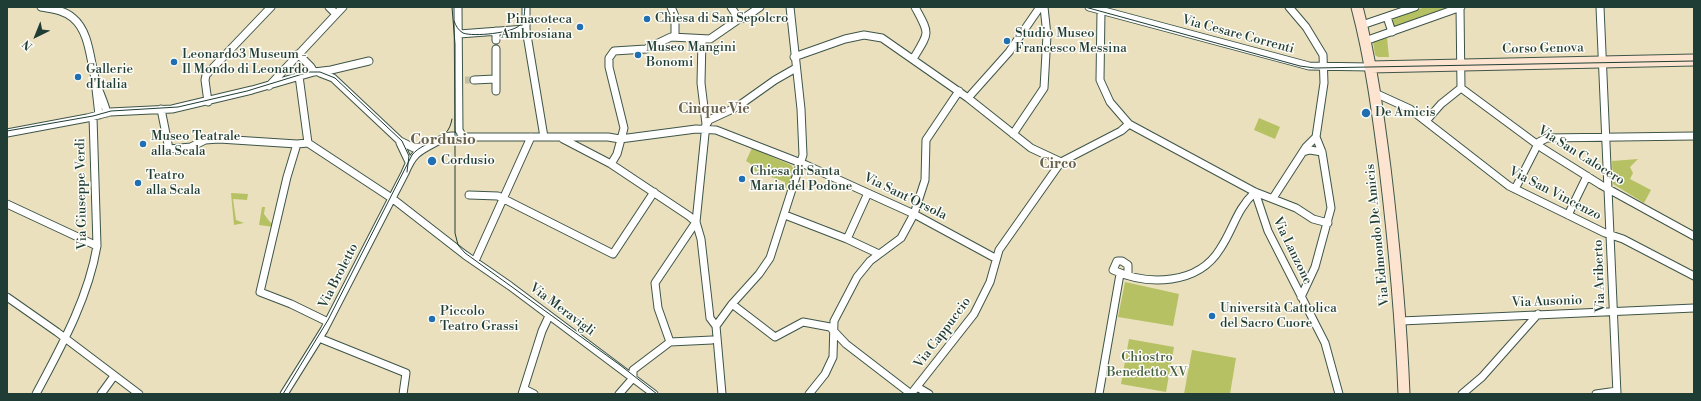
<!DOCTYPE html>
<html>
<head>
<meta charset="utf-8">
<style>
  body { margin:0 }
  #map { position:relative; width:1701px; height:401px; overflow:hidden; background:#ebe0bd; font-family:"Libre Bodoni",serif }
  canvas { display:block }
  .frame { position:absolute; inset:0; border:8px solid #1f3d34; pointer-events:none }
  .north { position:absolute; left:16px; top:16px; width:40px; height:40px; -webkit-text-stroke:3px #fdfcf7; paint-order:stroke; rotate:223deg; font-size:11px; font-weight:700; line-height:16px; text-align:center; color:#1f3d34 }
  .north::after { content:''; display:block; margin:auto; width:14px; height:18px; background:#1f3d34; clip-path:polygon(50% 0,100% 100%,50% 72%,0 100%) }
</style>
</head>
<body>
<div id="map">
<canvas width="1701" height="401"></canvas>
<div class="frame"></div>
<div class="north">N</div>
</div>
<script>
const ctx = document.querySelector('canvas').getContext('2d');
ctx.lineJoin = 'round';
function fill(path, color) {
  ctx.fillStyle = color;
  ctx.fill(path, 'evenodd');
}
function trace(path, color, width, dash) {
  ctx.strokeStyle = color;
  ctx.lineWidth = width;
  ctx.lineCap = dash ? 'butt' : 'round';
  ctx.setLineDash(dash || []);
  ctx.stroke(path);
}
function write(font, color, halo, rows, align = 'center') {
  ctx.font = font + ' "Libre Bodoni",serif';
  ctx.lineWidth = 3;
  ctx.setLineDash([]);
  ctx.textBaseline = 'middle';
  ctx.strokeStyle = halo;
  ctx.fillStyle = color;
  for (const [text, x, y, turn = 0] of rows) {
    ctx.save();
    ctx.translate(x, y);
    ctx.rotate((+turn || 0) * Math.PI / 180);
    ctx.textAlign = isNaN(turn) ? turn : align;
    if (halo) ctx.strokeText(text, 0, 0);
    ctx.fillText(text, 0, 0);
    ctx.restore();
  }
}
const green = new Path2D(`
  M1425 7H1448L1394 27 1391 19Z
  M1387 38 1389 57H1378L1375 55 1373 41Z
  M1259 118 1280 127 1275 139 1254 130Z
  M752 148 791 165C797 171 791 182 788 190L785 189V182L755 171 751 164 746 161Z
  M1638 159 1630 167 1633 173 1630 179 1651 190 1644 203 1613 184 1612 161Z
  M231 193 248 194 247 200 233 199 236 220 244 223 234 225Z
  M262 207H265L264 214 270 222 274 224V227L259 225Z
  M1125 282 1179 294 1173 326 1118 317Z
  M1129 339 1174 347 1166 392 1121 384Z
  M1192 350 1236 358 1230 394H1184Z`);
const streetTunnel = new Path2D(`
  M465 80H474`);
const street = new Path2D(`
  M41 7C52 9 64 10 73 18 89 31 90 58 95 78 98 90 104 101 107 113
  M329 7 336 14
  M458 7 459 130 463 137H608L620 139 696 129 716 130 806 165 914 214 995 258
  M526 7V29L544 137
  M671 7 675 16V37
  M731 7 739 19
  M1089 7 1309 66 1370 67
  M1289 7 1306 27 1323 55 1324 83 1316 137 1322 152 1331 208 1315 267 1301 297
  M1460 7 1461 88
  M1600 7 1617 394
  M1101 11 1100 80 1110 102 1129 124 1255 192 1296 208 1313 219 1328 223
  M1387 17 1392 32
  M1362 25 1415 7
  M496 31V40
  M459 34 526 29
  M702 39 701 83 706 124 696 222 701 239 710 318 716 326
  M1365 41 1461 7
  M298 54 311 67 314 72
  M794 57 845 39 864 35 882 38 968 98 1031 148 1061 162 1121 131 1129 124
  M913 59C930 31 930 35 915 7
  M320 73 333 78 400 141 414 148H424
  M299 76 308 143
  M474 80 495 79
  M269 86 343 7
  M1461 88 1542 148 1601 185 1694 236
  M96 89 99 115
  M496 91V49
  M1375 93 1410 109 1509 186 1605 233 1623 239 1694 276
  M968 98 1009 52 1040 7
  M208 102 205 80 206 75 271 7
  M161 109 169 149 191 147 205 140 219 139 297 144 308 143 393 199 465 255 510 286 654 394
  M1426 121 1441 104 1461 88
  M705 127 709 120 737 107 775 80 796 68
  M7 133 87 118 110 112 172 109 252 90 314 72 331 70 369 61
  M1013 134 1044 88 1047 35 1044 7
  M563 139 611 164 689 216 696 222
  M400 143 409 162
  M297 144 287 177 260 292 291 304 328 322
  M1303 152 1310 150 1322 152
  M611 164 617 154 624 128 609 67V58L614 51 646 49 671 37 710 39 739 19 744 18 760 7
  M1515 189 1539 142 1547 138 1694 136
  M1255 192 1268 231 1325 343 1339 394
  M469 195 498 196 613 254 654 192
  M1273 198 1306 147 1316 137
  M7 204 97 246
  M785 215 847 239 879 254
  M1568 215 1587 176
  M847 239 868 193
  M475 261 531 137
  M1128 275V265L1122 261H1117L1113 270C1148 286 1198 285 1220 249 1234 228 1236 210 1255 192
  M7 297 57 332 139 394
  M732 304 775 337 803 322 830 327 846 344 911 394
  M1401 321 1694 308
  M716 326 732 304 759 274 770 258 803 155 801 109 790 7
  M716 326 722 394
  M319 338 406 373 403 394
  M670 342 658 308 655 283 696 222
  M633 378V370L670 342 712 340
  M917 387 929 394
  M524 389 534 394
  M36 394C61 347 88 299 97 246L93 117
  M101 394 114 376
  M284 394 324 330 405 173C413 153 419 151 438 141 443 139 447 135 453 136
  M522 394 542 331 549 316
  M619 394 633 378
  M809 394 825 374 833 357 834 321 857 277 870 261 901 238 914 214 925 180 926 140 959 91
  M911 394 974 314 990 282 999 250 1061 162
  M1099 394 1120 274
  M1462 394 1482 377 1538 314
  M1596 394 1617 391`);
const secondary = new Path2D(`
  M1357 7C1371 60 1378 114 1385 168 1394 243 1401 318 1404 394
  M1370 67 1694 60`);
const tram = new Path2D(`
  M452 7 455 44V233L458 245 465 253 620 365 657 394
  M1085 7 1300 66 1315 68 1694 61
  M454 21C456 26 458 30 463 33 473 37 513 33 520 25 525 20 524 13 525 7
  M7 131 93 116 111 111 178 107 247 91 309 72H320L335 78 402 141 409 156 407 172
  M283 394 328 320 412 155C425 139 448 144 452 119`);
const markers = [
  [647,19,4,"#1f6fb2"],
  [580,27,4,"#1f6fb2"],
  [1007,41,4,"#1f6fb2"],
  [638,55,4,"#1f6fb2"],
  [174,62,4,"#1f6fb2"],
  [78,77,4,"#1f6fb2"],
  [1366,113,5,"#1f6fb2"],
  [143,144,4,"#1f6fb2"],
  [432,161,5,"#1f6fb2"],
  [742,179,4,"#1f6fb2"],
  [138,183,4,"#1f6fb2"],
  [1212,316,4,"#1f6fb2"],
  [432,319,4,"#1f6fb2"]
];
const poiNames = [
  ["Chiesa di San Sepolcro",655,19],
  ["Pinacoteca",572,20,"right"],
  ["Ambrosiana",572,35,"right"],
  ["Studio Museo",1015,34],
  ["Francesco Messina",1015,49],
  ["Museo Mangini",646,48],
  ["Bonomi",646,63],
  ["Leonardo3 Museum -",182,55],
  ["Il Mondo di Leonardo",182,70],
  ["Gallerie",86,70],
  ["d'Italia",86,85],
  ["De Amicis",1375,113],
  ["Museo Teatrale",151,137],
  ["alla Scala",151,152],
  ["Cordusio",441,161],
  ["Chiesa di Santa",750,172],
  ["Maria del Podone",750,187],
  ["Teatro",146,176],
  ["alla Scala",146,191],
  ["Università Cattolica",1220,309],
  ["del Sacro Cuore",1220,324],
  ["Piccolo",440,312],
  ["Teatro Grassi",440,327]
];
const streetNames = [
  ["Via Cesare Correnti",1238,35,15],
  ["Corso Genova",1543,49,-1],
  ["Via San Calocero",1581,156,32],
  ["Via Giuseppe Verdi",82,194,-91],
  ["Via San Vincenzo",1555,194,27],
  ["Via Sant'Orsola",905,197,26],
  ["Via Edmondo De Amicis",1378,235,-96],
  ["Via Lanzone",1292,251,64],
  ["Via Broletto",339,276,-63],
  ["Via Ariberto",1600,276,-92],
  ["Via Ausonio",1547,302,-2],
  ["Via Meravigli",562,310,37],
  ["Via Cappuccio",943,333,-53]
];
const parkNames = [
  ["Chiostro",1147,358],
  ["Benedetto XV",1147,373]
];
const neighbourhoodNames = [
  ["Cinque Vie",714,110],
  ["Circo",1058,165]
];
const quarterNames = [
  ["Cordusio",443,140]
];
fill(green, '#b5c163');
trace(streetTunnel, '#c2bfa2', 7, [7, 3.5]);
trace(street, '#3e5549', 9);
trace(secondary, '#3e5549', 13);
trace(street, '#fff', 7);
trace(secondary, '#fde4d0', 11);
trace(tram, '#1f3d34', 1);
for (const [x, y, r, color] of markers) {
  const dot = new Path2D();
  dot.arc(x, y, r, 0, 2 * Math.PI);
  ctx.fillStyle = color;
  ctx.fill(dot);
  trace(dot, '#fdfcf7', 1.5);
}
write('13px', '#1f3d34', '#fdfcf7', poiNames, 'left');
write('13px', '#1f3d34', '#fdfcf7', streetNames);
write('13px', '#445e40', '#fdfcf7', parkNames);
write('bold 14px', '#68624e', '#fdfcf7', neighbourhoodNames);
write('bold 15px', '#68624e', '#fdfcf7', quarterNames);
</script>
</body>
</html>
